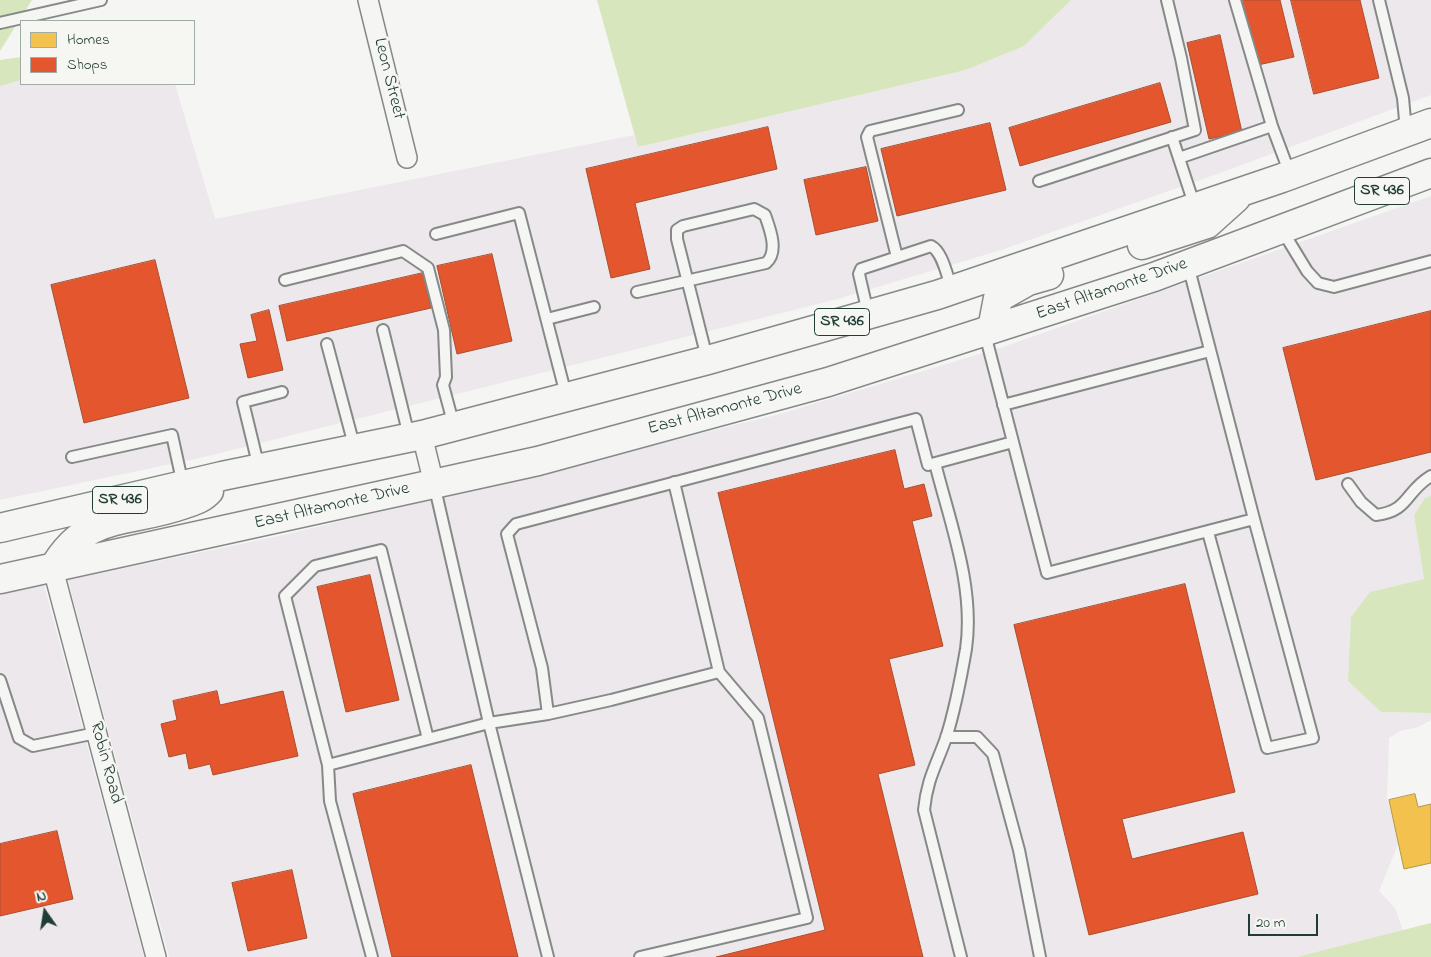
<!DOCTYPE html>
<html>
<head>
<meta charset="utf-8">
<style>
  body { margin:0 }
  #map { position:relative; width:1431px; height:957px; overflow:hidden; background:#f5f5f3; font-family:"Indie Flower",sans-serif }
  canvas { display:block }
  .legend { position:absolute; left:20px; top:20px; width:175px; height:65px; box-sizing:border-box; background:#f6f6f2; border:1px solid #a0aca6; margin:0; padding:6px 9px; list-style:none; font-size:15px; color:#1f3d34 }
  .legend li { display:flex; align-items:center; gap:10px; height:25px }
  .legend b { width:25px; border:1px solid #a0aca6 }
  .north { position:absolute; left:20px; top:887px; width:50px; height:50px; -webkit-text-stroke:4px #f6f6f2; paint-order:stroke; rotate:347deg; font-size:14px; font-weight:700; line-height:20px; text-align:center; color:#1f3d34 }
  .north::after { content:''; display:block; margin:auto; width:18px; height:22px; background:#1f3d34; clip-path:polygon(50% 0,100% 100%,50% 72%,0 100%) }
  .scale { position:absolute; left:1248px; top:914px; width:70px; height:22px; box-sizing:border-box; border:2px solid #1f3d34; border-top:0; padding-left:6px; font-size:15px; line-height:18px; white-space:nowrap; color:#1f3d34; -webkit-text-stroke:4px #f6f6f2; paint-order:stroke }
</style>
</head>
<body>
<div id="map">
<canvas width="1431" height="957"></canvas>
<ul class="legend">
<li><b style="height:14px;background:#f2c14e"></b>Homes</li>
<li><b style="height:14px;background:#e4572e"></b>Shops</li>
</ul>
<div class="north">N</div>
<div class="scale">20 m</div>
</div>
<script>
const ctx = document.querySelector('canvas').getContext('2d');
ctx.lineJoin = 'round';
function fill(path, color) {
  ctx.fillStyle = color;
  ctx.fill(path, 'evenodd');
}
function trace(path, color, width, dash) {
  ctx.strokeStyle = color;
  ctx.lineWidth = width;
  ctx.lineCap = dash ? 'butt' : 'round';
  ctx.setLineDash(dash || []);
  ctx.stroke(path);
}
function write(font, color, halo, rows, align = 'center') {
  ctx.font = font + ' "Indie Flower",sans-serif';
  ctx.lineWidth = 5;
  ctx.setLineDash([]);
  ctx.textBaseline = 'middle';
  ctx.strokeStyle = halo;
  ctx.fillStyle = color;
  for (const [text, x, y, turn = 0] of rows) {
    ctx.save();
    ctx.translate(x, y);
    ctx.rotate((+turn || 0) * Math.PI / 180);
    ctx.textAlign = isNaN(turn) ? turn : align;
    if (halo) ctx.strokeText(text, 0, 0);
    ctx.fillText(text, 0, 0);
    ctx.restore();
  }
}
const built = new Path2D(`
  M1071 0H1431V95L1217 174 1001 250 834 300 204 457 0 500V86L21 80V84H175L215 219 634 135 638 147 966 70 1024 46Z
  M1431 196V496L1425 498 1414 515 1424 579 1371 592 1351 617 1348 681 1381 712 1431 713V720L1418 727 1400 731 1389 738 1387 798 1399 842 1379 891 1395 908 1403 931 1297 957H169L68 580 284 535 780 414 1003 347Z
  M44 585 144 957H0V594Z`);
const green = new Path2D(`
  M0 0H32L0 51Z
  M597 0H1071L1024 46 966 70 638 147Z
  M21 57V80L0 86V60Z
  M1431 496V713L1381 712 1348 681 1351 617 1370 592 1424 579 1414 515 1425 498Z
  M1431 923V957H1297Z`);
const homes = new Path2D(`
  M1415 794 1418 807 1431 804V863L1404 869 1389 800Z`);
const shops = new Path2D(`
  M1243 0H1280L1294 57 1258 65Z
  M1291 0H1360L1379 78 1314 94Z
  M1220 35 1242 132 1209 139 1187 43Z
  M1160 83 1171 122 1020 166 1009 128Z
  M990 123 1006 190 897 216 881 149Z
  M768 127 777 169 635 203 650 269 611 278 586 169Z
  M866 167 878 221 816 235 804 180Z
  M492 254 512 341 457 354 437 266Z
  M155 260 189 398 84 423 51 285Z
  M423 273 431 308 287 341 279 306Z
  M269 310 283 370 248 378 240 344 257 341 251 315Z
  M1431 311V452L1316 480 1283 348Z
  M895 450 904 489 924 484 932 516 912 521 943 646 889 659 915 765 878 774 923 957H716L825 930 718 493Z
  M370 575 399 700 346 712 317 587Z
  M1185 584 1235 792 1122 819 1132 859 1243 832 1258 894 1089 935 1014 625Z
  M217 691 220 705 283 691 298 756 213 775 210 764 189 769 186 753 169 757 161 724 177 720 173 701Z
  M471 765 518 957H392L353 794Z
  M57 831 73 899 0 916V844Z
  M292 870 307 938 248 951 232 883Z`);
const lane = new Path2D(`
  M1379 0 1403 98 1406 131
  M0 23 101 0
  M1272 126 1290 174
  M1172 137 1195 207
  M1179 158 1272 126 1235 0
  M1039 181 1195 130 1181 58 1167 0
  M1282 230 1307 271 1318 283 1334 287 1431 261
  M436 234 519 213 566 395
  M897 257 867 137 870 131 958 110
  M285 280 403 251 428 268 444 330 446 377 443 385 454 426
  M637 292 766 263C779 252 770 229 765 215L754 209 683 226 677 230V239L707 358
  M868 313 859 274 861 269 931 246C943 252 947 277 952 289
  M547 319 594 307
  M383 330 409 436
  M985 334 1047 573 1254 519 1188 265
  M327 344 355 449
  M1003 405 1210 351
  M72 457 172 435 183 485
  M935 463C950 523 975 587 966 649 961 678 955 710 946 738 936 766 927 779 924 810L961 957
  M259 468 243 402 282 392
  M434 484 489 723 548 714 542 668 507 534 516 524 916 419 928 465 1013 442
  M1348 484 1361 502 1376 515C1410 511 1405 491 1431 476
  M1208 532 1267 748 1313 738 1254 519
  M0 680 19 738 33 746 96 733
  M548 714 611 700 719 672 674 482
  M946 737H977L993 754 1019 850 1040 957
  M428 739 381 550 315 566 285 596 328 765 489 723 548 957
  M328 765 330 801 372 957
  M640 957 807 918 758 718 719 672`);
const street = new Path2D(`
  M368 0 407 158
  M422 435 434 484
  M53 569 156 957`);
const primary = new Path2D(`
  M1142 245 1207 224 1236 198
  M992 329 998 298 1028 281 1049 275
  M0 528 222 476 422 435 708 360 937 295 1282 178 1431 123
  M53 569C86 511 128 524 182 505 193 501 202 499 209 491
  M0 579 538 461 828 382 1154 277 1431 173`);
const shields = [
  [1382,191,55],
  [842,322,55],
  [120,500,55]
];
const shieldNames = [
  ["SR 436",1382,191],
  ["SR 436",842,322],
  ["SR 436",120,500]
];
const streetNames = [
  ["Leon Street",388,79,76],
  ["East Altamonte Drive",1112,290,-19],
  ["East Altamonte Drive",725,410,-15],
  ["East Altamonte Drive",332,507,-13],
  ["Robin Road",105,763,75]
];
fill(built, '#ece8eb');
fill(green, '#d7e6bd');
fill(homes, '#f2c14e');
trace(homes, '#b39946', 1);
fill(shops, '#e4572e');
trace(shops, '#a94f30', 1);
trace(lane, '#858a88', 14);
trace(street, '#858a88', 22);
trace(primary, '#858a88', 31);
trace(lane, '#f5f5f3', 10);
trace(street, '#f5f5f3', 19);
trace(primary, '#f5f5f3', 28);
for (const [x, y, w] of shields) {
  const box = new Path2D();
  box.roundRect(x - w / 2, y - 13.5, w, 27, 4);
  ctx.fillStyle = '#f6f6f2';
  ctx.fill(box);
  trace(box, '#1f3d34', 1);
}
write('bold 16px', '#1f3d34', null, shieldNames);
write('18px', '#1f3d34', '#f6f6f2', streetNames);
</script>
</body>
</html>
